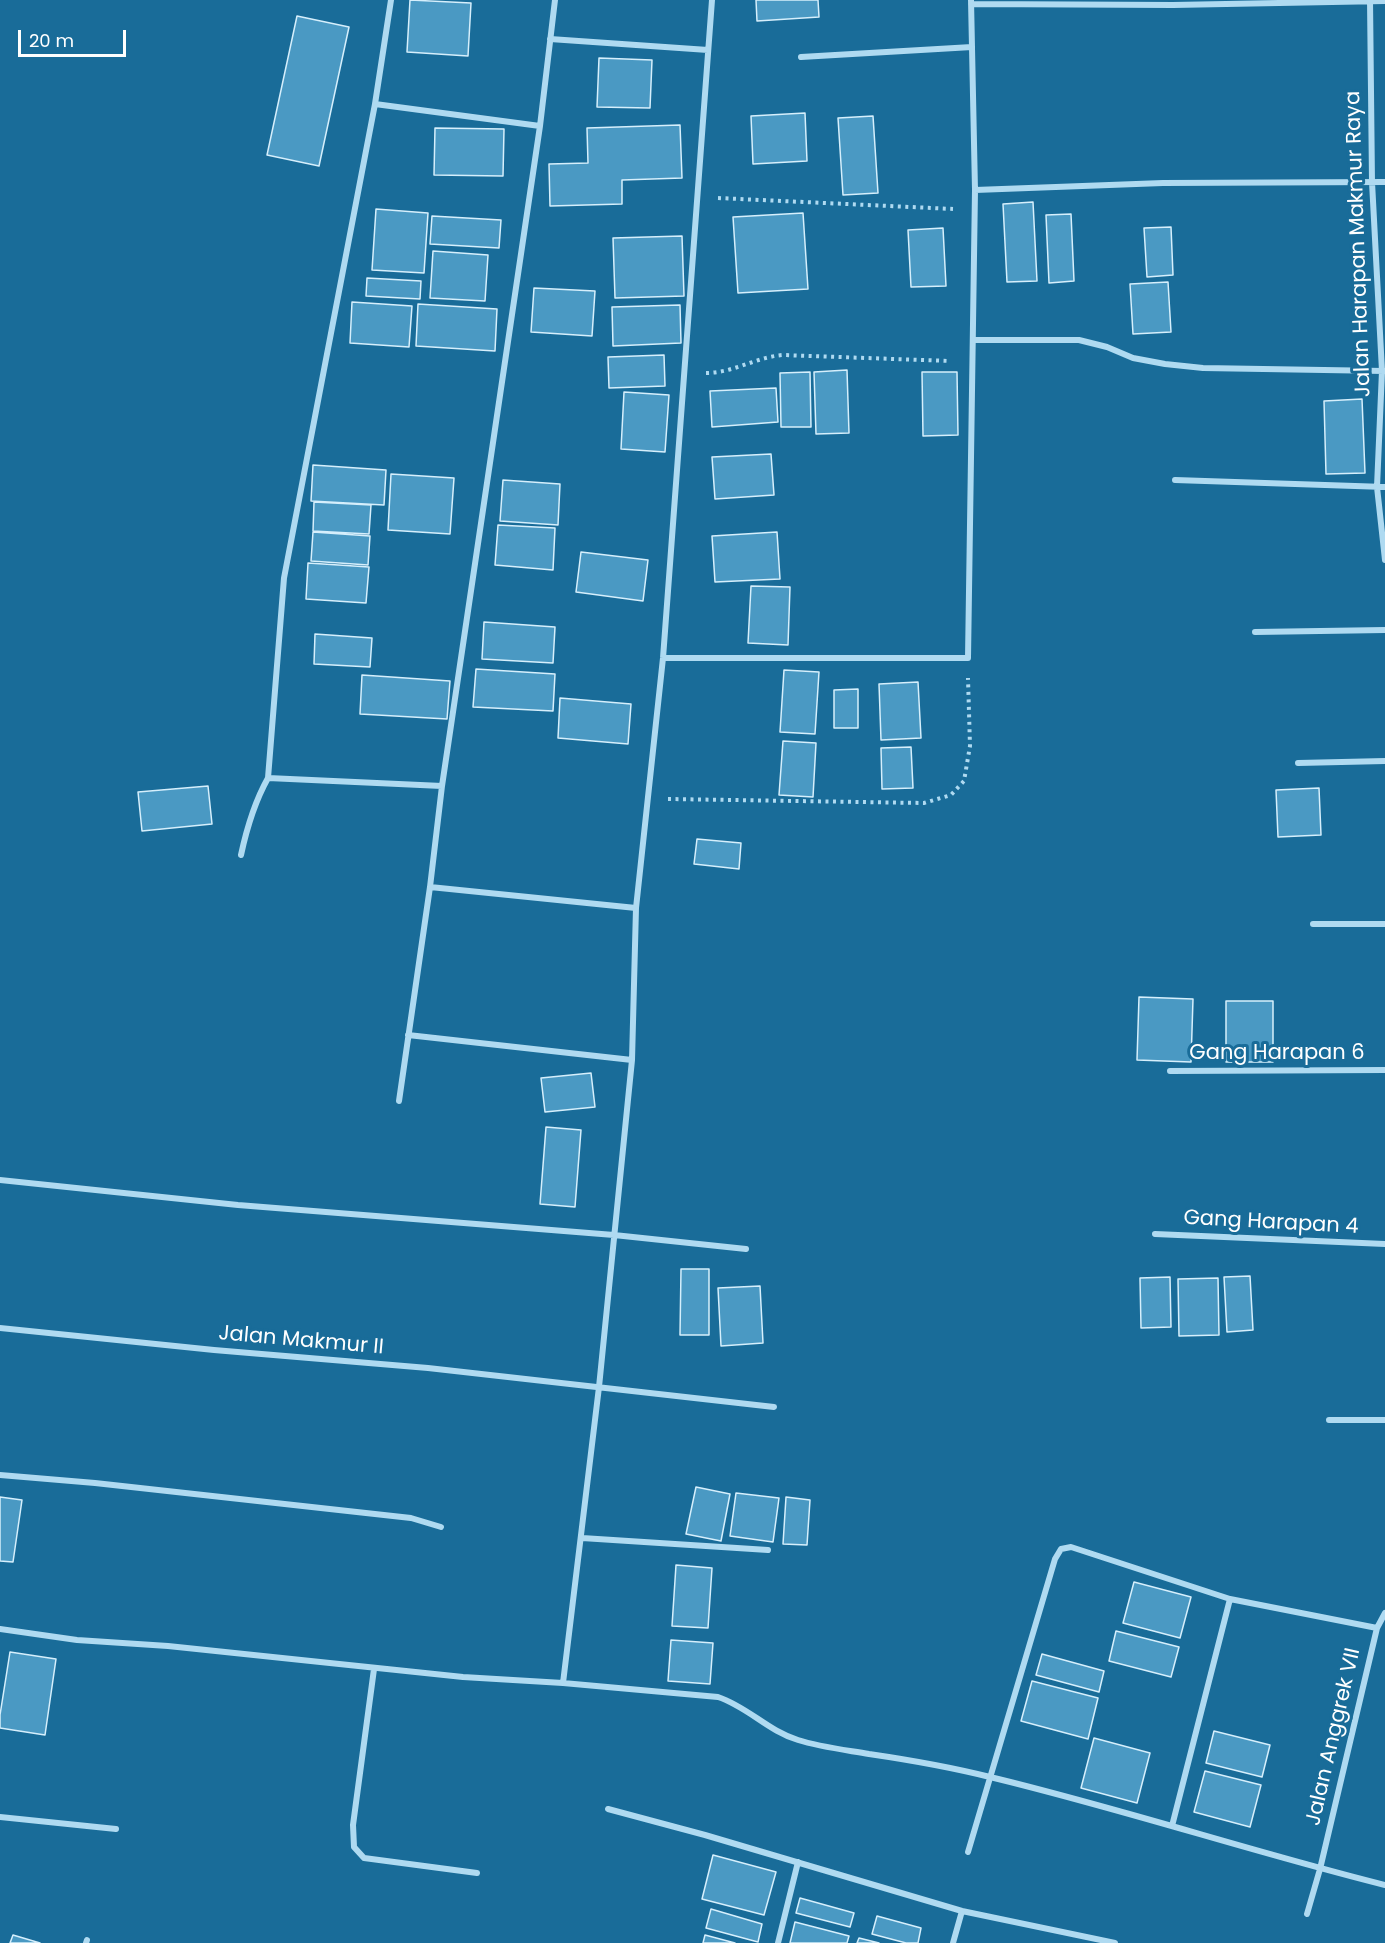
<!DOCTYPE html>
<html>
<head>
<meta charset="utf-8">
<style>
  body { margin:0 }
  #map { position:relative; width:1385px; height:1943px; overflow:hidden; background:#196c99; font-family:Poppins,sans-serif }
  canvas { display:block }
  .scale { position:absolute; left:18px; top:30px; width:108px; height:27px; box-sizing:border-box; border:3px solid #fff; border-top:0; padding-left:8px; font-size:18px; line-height:21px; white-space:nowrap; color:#fff; -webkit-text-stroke:4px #196c99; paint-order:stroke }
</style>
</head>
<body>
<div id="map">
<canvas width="1385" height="1943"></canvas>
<div class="scale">20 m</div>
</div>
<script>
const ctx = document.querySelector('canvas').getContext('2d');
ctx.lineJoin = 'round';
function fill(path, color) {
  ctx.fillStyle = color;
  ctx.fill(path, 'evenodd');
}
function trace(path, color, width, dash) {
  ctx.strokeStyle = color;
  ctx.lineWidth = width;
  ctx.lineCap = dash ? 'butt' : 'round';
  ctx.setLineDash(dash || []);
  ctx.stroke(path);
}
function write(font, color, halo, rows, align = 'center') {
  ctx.font = font + ' Poppins,sans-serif';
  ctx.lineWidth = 6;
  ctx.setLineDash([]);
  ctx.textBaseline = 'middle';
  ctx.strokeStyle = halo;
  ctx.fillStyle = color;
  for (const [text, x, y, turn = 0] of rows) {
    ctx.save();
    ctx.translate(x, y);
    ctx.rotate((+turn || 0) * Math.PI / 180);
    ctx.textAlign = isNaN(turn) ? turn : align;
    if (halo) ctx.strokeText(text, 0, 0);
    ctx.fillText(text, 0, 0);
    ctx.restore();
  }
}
const building = new Path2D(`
  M410 0 471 3 468 56 407 52Z
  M756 0H818L819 17 757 21Z
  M297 16 349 27 319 166 267 155Z
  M599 58 652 60 650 108 597 107Z
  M805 113 807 161 753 164 751 116Z
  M873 116 878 193 843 195 838 118Z
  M680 125 682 178 622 180V204L550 206 549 164 588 163 587 128Z
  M435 128 504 129 503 176 434 175Z
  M1033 202 1037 281 1007 282 1003 204Z
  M376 209 428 213 424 273 372 270Z
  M803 213 808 289 738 293 733 217Z
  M1071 214 1074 281 1049 283 1046 215Z
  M432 216 501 220 499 248 430 244Z
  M1171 227 1173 275 1147 277 1144 228Z
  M943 228 946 286 911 287 908 230Z
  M682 236 684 296 615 298 613 238Z
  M433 251 488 255 485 301 430 298Z
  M367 278 421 281 420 299 366 296Z
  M1168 282 1171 332 1133 334 1130 284Z
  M534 288 595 291 592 336 531 332Z
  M352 302 412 306 409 347 350 343Z
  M418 304 497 309 495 351 416 346Z
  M680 305 681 343 613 346 612 307Z
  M664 355 665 386 609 388 608 357Z
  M847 370 849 433 816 434 814 372Z
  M810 372 811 427H781L780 373Z
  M922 372H957L958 435 923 436Z
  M776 388 778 422 712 427 710 391Z
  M624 392 669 395 665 452 621 449Z
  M1362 399 1365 473 1326 474 1324 401Z
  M771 454 774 495 715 499 712 457Z
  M313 465 386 470 384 505 311 501Z
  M391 474 454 478 450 534 388 530Z
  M503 480 560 484 558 525 500 521Z
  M314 502 371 505 369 534 313 531Z
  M498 525 555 528 553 570 495 565Z
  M313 532 370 536 368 565 311 561Z
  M777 532 780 579 715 582 712 536Z
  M581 552 648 560 643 601 576 592Z
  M308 563 369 567 366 603 306 599Z
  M751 586 790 587 788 645 748 643Z
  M484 622 555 627 553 663 482 659Z
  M315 634 372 638 370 667 314 664Z
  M476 669 555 674 553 711 473 707Z
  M784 670 819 672 815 734 780 732Z
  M362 675 450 681 447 719 360 714Z
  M918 682 921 738 881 740 879 684Z
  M858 689V728H834V690Z
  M560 698 631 704 628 744 558 738Z
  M783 741 816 743 813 797 779 795Z
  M911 747 913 788 882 789 881 748Z
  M208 786 212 824 142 831 138 792Z
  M1319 788 1321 835 1278 837 1276 790Z
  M697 839 741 843 739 869 694 864Z
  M1139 997 1193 999 1191 1062 1137 1060Z
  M1226 1001H1273V1062H1226Z
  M591 1073 595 1107 545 1112 541 1078Z
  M546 1127 581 1130 575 1207 540 1204Z
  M681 1269H709V1335H680Z
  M1250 1276 1253 1330 1227 1332 1224 1277Z
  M1170 1277 1171 1327 1141 1328 1140 1278Z
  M1218 1278 1219 1335 1179 1336 1178 1279Z
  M760 1286 763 1343 721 1346 718 1288Z
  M696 1487 730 1494 721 1541 686 1534Z
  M736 1493 779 1498 773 1542 730 1536Z
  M0 1497 22 1500 13 1562 0 1561Z
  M786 1497 810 1500 807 1545 783 1544Z
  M676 1565 712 1568 708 1628 672 1626Z
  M1134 1582 1191 1597 1180 1638 1123 1623Z
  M1116 1631 1179 1647 1171 1677 1109 1661Z
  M671 1640 713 1643 710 1684 668 1681Z
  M10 1652 56 1659 45 1735 0 1728V1715Z
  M1042 1654 1104 1671 1099 1692 1036 1675Z
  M1032 1681 1098 1698 1088 1739 1021 1721Z
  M1214 1731 1270 1745 1262 1777 1206 1763Z
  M1094 1738 1150 1753 1137 1803 1081 1788Z
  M1205 1771 1261 1785 1250 1827 1194 1812Z
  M713 1855 776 1872 764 1915 702 1899Z
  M800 1898 854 1913 850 1927 796 1913Z
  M711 1909 762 1924 758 1942 706 1928Z
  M877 1916 921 1928 918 1943H906L872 1934Z
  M795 1922 849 1936 847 1943H790Z
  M13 1935 40 1943H10Z
  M705 1935 735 1943H703Z
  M859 1938 879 1943H857Z`);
const path = new Path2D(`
  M718 198 953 209
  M706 373C733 373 756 357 783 355L950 361
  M668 799 924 803 951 795 964 781 970 746 968 678`);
const minor = new Path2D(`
  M391 0 375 104 540 126
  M1370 0 1372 182 1382 371 1377 487 1385 560
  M971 4 1173 5 1385 1
  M550 39 708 50
  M801 57 972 47
  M975 190 1163 183 1385 182
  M973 340H1079L1107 347 1133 358 1165 364 1203 368 1384 371
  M1175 480 1385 487
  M1255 632 1385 630
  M663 658H968L975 190 971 0
  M1298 763 1385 761
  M268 778 284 578 375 104
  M241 855C247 827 254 803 268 778L442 786
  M430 887 636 908
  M1313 924H1385
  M408 1035 632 1060
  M1170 1071 1385 1070
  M399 1101 430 887 442 786 540 126 555 0
  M0 1180 238 1205 614 1235 746 1249
  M1155 1234 1385 1244
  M0 1328 214 1350 428 1368 774 1407
  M1329 1420H1385
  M0 1475 95 1483 411 1518 441 1527
  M582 1538 768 1550
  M0 1629 77 1640 168 1646 463 1677 563 1683 718 1697C748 1707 768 1731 798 1740 820 1747 846 1750 869 1754 910 1760 950 1767 990 1777 1123 1809 1253 1852 1385 1885
  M374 1669 353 1825 354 1847 364 1858 477 1873
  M563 1683 599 1387 632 1060 636 908 663 658 712 0
  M608 1809 705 1835 962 1911 1115 1943
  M0 1817 116 1829
  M1172 1826 1230 1599 1377 1628
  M968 1852 1055 1559 1061 1549 1071 1547 1230 1599
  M1307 1914 1320 1869 1377 1628 1385 1613
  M86 1943 87 1940
  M778 1943 798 1862
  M953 1943 962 1911`);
const streetNames = [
  ["Jalan Harapan Makmur Raya",1359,244,-92],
  ["Gang Harapan 6",1277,1054],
  ["Gang Harapan 4",1271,1223,3],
  ["Jalan Makmur II",301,1341,5],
  ["Jalan Anggrek VII",1334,1737,-77]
];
fill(building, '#4a99c3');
trace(building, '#d6effc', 1.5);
trace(path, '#afdaf1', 4, [3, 4.5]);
trace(minor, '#afdaf1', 6);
write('21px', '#fff', '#196c99', streetNames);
</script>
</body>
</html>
